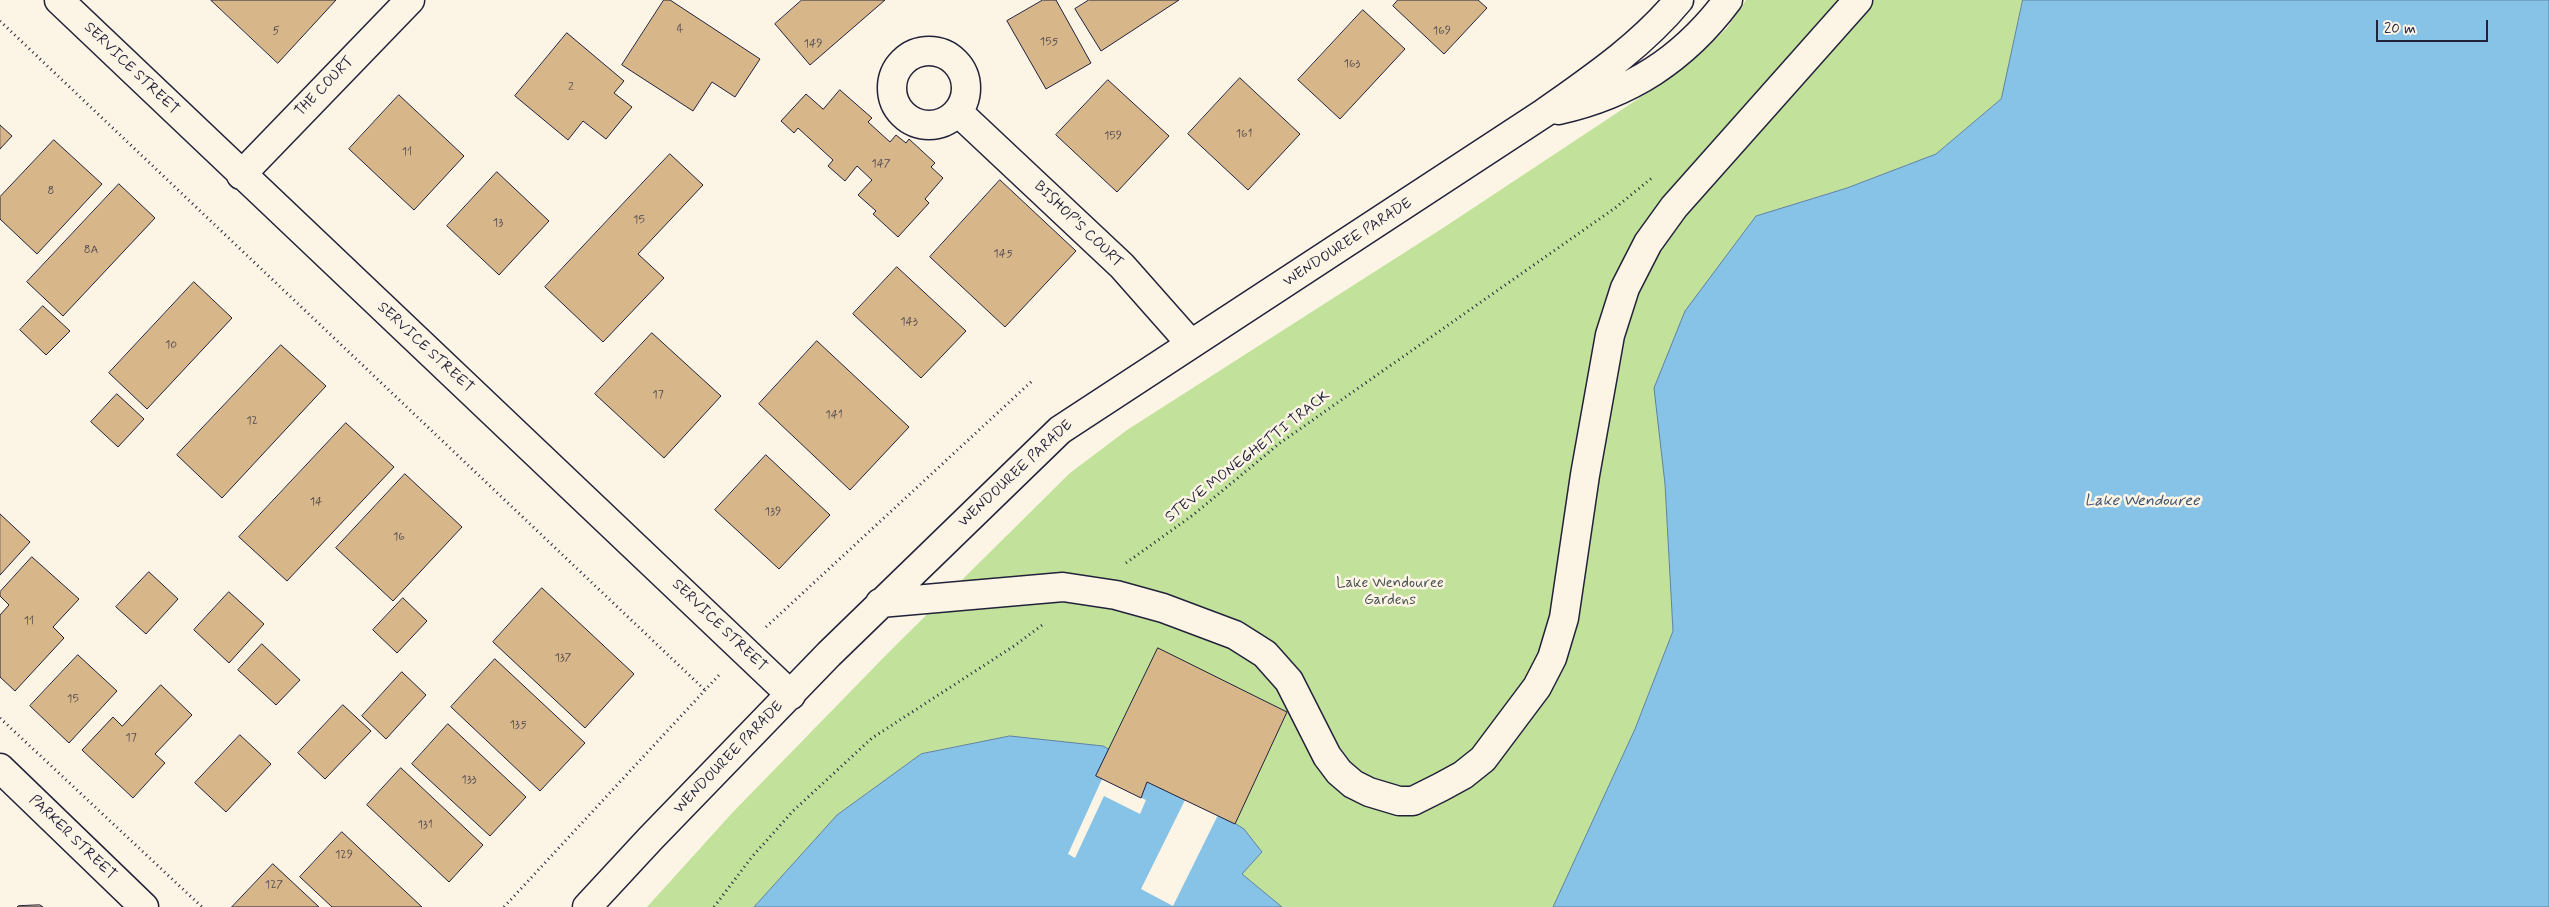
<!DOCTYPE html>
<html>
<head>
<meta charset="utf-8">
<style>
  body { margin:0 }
  #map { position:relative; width:2549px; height:907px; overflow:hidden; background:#fcf5e5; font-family:Mynerve,sans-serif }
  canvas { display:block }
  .scale { position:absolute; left:2376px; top:20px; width:112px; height:22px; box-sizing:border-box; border:2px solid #22223b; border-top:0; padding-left:6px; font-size:15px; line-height:18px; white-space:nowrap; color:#22223b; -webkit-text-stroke:4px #fcf5e5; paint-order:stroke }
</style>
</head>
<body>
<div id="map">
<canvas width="2549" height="907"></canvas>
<div class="scale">20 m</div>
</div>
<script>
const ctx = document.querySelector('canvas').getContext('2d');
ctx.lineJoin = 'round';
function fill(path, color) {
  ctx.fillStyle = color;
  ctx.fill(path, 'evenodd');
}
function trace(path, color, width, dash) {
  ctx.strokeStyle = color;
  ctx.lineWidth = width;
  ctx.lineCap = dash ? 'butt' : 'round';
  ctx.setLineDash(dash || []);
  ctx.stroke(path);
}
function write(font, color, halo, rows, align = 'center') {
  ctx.font = font + ' Mynerve,sans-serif';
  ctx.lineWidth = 5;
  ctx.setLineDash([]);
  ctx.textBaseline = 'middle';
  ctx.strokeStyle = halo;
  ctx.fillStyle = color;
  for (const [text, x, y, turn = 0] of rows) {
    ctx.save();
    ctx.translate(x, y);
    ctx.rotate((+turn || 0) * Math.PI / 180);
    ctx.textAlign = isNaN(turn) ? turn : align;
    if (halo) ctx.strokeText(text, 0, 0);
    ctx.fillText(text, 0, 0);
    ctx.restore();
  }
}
const green = new Path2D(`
  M1746 0H2023L2001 99 1936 154 1847 188 1756 216 1655 388 1665 484 1673 631 1635 729 1553 907H1282L1242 874 1010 736 921 754 837 815 754 907H647L733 812 890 651 1070 473 1127 430 1446 226 1659 85 1699 55 1727 28Z`);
const water = new Path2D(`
  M2023 0H2549V907H1553L1635 729 1673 631 1665 484 1654 388 1685 311 1756 216 1847 188 1936 154 2001 99Z
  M1010 736 1103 746 1164 779 1244 829 1262 852 1242 874 1282 907H754L837 815 921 754Z`);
const pier = new Path2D(`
  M1102 779 1146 800 1140 814 1104 796 1075 858 1068 854Z
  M1185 800 1218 815 1173 906 1141 889Z`);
const building = new Path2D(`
  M211 0H336L278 63Z
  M664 0H670L760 59 735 97 712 82 693 111 622 65Z
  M802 0H885L810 65 775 24Z
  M1043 0H1056L1091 63 1046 89 1007 21Z
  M1089 0H1179L1101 51 1075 9Z
  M1398 0H1478L1487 8 1444 54 1393 6Z
  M1363 10 1405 49 1340 119 1298 80Z
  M567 33 624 81 614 93 632 107 606 139 583 121 568 140 515 96Z
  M1240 78 1300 134 1248 190 1188 134Z
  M1108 80 1169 136 1117 192 1056 135Z
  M840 90 872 118 868 122 890 142 896 135 906 143 909 139 935 163 931 167 943 178 925 199 929 203 898 237 873 214 876 211 858 195 872 180 857 166 845 181 828 166 833 160 798 128 794 133 781 121 806 94 823 109Z
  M399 95 464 156 414 210 349 149Z
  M0 125 12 136 0 149Z
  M54 140 102 184 37 254 0 219V197Z
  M670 154 703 185 638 254 664 278 603 342 545 287Z
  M497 172 549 221 499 275 447 226Z
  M1000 180 1076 251 1005 327 930 257Z
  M119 184 155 218 63 316 27 282Z
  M897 267 966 331 921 378 853 314Z
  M194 282 232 318 147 409 109 373Z
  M43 306 70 331 46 355 20 330Z
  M652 333 721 396 664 458 595 394Z
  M817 341 909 427 850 490 759 404Z
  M281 345 326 386 222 498 177 455Z
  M117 394 144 419 118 447 91 422Z
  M346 423 394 467 287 581 239 537Z
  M766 455 830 515 779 569 715 510Z
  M405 474 462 527 393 601 336 548Z
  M0 514 30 542 0 575Z
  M32 557 79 599 53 627 64 638 15 691 0 677V615L9 605 0 596V592Z
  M149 572 178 599 146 634 116 607Z
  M542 588 634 674 585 728 493 642Z
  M229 592 264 624 229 663 194 630Z
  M403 598 427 621 397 653 373 630Z
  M262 644 300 680 276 705 238 670Z
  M1158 648 1287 712 1235 824 1147 782 1141 798 1096 776Z
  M78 655 117 691 69 743 30 706Z
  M495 659 585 743 540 791 451 707Z
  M402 672 426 695 386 739 362 716Z
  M161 685 192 715 155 754 165 763 133 798 82 750 113 717 122 726Z
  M343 705 371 731 325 779 298 753Z
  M448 724 526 797 490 836 412 764Z
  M240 735 271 764 226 812 195 783Z
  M401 768 483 845 449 882 367 805Z
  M342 832 422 907H332L300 877Z
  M273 864 319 907H232Z
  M40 905 43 907H17L18 906Z`);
const path = new Path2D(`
  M0 21 706 691
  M1126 563 1193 515 1280 443 1615 208 1653 177
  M766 627 1032 381
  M0 718 202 907
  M504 907 720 674
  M714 907 751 858 793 811 872 738 1014 646 1045 623`);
const minor = new Path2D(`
  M59 0 791 695
  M892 88a37 37 0 1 1 74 0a37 37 0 1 1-74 0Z
  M1558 110C1630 94 1684 59 1728 0
  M958 112 1122 266 1191 344
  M241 175 410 0
  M880 603 1063 587 1116 595 1163 608 1235 635 1265 654 1289 681 1327 756 1339 772 1353 784 1369 792 1399 801H1413L1441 787 1463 775 1483 759 1537 687 1552 658 1564 618 1585 475 1610 335 1625 288 1648 243 1674 207 1858 0
  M0 768 144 907
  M587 907 650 839 829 654 1060 430 1544 113C1592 79 1641 46 1679 0`);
const numberNames = [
  ["4",680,29],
  ["5",276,31],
  ["169",1442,31],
  ["155",1049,42],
  ["149",813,44],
  ["163",1352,64],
  ["2",571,87],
  ["161",1244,134],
  ["159",1113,136],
  ["11",407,152],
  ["147",881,164],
  ["8",51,191],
  ["15",639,220],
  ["13",498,223],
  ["8A",91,250],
  ["145",1003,254],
  ["143",909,322],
  ["10",171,345],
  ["17",658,395],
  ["141",834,415],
  ["12",252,421],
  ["14",316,502],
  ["139",773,512],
  ["16",399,537],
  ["11",29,621],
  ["137",563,658],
  ["15",73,699],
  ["135",518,725],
  ["17",131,738],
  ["133",469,780],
  ["131",425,825],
  ["129",344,855],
  ["127",274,885]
];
const streetNames = [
  ["SERVICE STREET",131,69,44],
  ["THE COURT",325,87,-46],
  ["BISHOP'S COURT",1078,225,44],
  ["WENDOUREE PARADE",1348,243,-33],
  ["SERVICE STREET",425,348,43],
  ["STEVE MONEGHETTI TRACK",1248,457,-38],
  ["WENDOUREE PARADE",1016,474,-43],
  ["SERVICE STREET",719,626,44],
  ["WENDOUREE PARADE",729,758,-46],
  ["PARKER STREET",72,838,44]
];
const parkNames = [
  ["Lake Wendouree",1390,584],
  ["Gardens",1390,601]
];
const waterNames = [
  ["Lake Wendouree",2142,502]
];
fill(green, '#c2e29b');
fill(water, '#87c2e7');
trace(water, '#5f82a2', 1);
fill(pier, '#fcf5e5');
fill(building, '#d7b68a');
trace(building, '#22223b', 1);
trace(minor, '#22223b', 31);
trace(path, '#22223b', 3, [1, 4]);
trace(minor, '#fcf5e5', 28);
write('12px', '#4f474f', null, numberNames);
write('15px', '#22223b', '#fcf5e5', streetNames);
write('15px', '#4a5253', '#fcf5e5', parkNames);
write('italic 16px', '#40526f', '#fcf5e5', waterNames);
</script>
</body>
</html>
